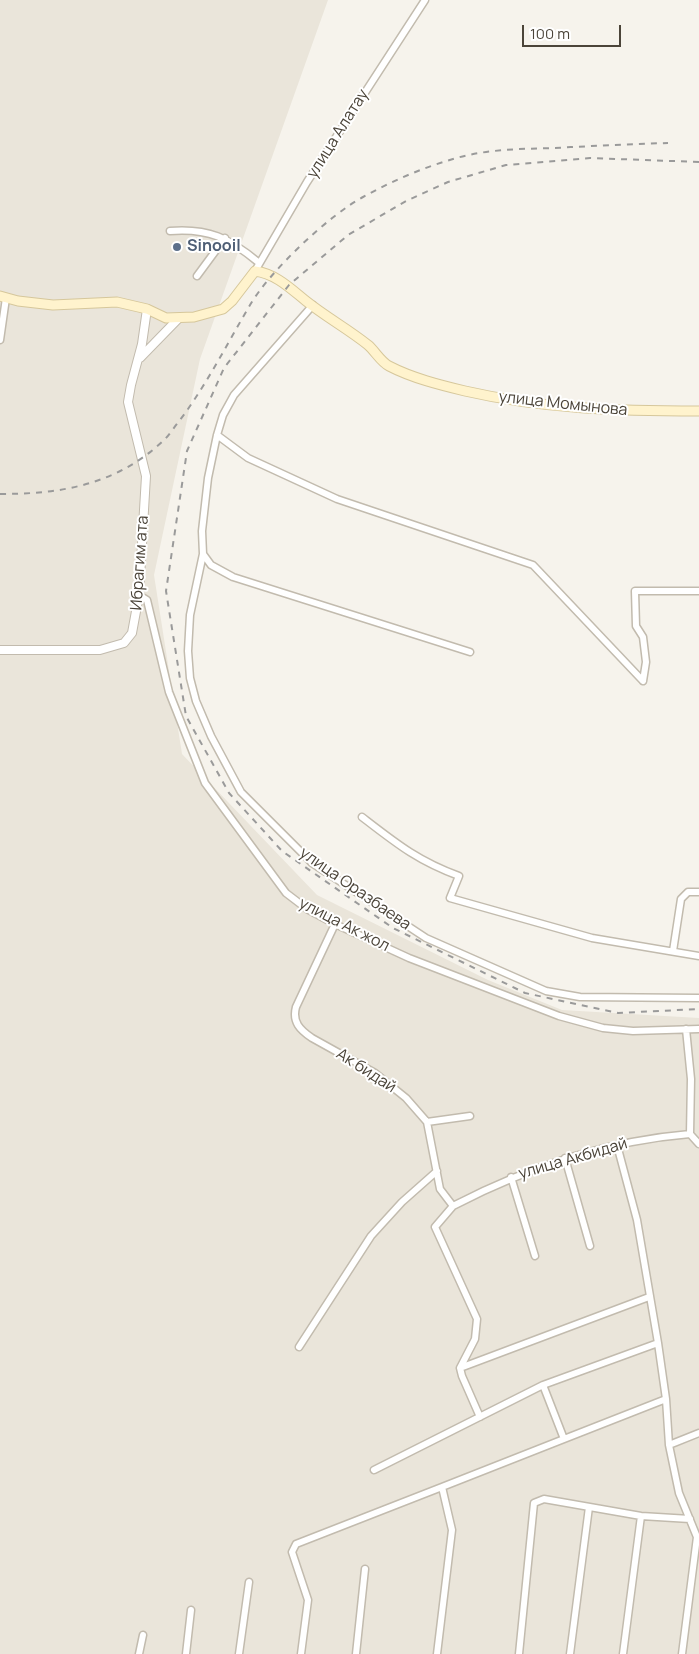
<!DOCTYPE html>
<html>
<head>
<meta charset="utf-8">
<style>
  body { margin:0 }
  #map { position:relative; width:699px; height:1654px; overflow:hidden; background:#f6f3ec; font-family:Manrope,sans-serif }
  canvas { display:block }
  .scale { position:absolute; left:522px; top:25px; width:99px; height:22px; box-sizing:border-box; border:2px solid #4b4439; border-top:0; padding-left:6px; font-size:15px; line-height:18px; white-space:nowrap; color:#4b4439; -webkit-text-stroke:4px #fff; paint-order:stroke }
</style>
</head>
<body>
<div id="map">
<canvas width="699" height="1654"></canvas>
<div class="scale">100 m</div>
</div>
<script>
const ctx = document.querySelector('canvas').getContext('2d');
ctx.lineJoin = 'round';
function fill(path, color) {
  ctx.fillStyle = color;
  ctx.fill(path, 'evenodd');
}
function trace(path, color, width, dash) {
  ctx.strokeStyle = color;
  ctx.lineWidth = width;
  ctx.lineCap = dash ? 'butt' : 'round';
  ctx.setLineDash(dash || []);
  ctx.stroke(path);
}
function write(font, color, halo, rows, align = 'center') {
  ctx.font = font + ' Manrope,sans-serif';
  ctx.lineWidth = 4;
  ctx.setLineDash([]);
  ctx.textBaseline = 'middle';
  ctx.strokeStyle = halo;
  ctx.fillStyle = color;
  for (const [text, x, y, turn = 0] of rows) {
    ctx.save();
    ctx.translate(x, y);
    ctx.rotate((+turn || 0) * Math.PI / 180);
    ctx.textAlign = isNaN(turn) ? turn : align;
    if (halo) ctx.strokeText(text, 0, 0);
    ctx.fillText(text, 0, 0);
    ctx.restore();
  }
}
const residential = new Path2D(`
  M0 0H328L200 359 154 575 182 754 317 895 488 980 562 1010 699 1018V1654H0Z`);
const minor = new Path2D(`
  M170 231C209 228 229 238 258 262
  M255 271 307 182 425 0
  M197 276 225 238
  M313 305 234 395 223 415 217 435 208 478 202 531 203 554 211 565 233 577 470 652
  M0 340 6 298
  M217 435 248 458 337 499 533 565 643 681
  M203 554 190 615 188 651 190 678 196 701 211 736 241 792 312 863 426 938 546 991 580 997 699 998
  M139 595 147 600 169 692 205 783 286 893 307 909 335 924 409 958 559 1016 603 1028 633 1031 699 1029
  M643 681 646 662 643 637 636 626 635 591H699
  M362 817C397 844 418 861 459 876L450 898 592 938 699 956
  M335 924 296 1007C292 1022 300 1030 312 1038L375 1073 406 1098 427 1122 440 1189 453 1206C528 1167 605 1141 690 1134L699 1144
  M673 951 681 899 688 892H699
  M686 1029 691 1079 690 1134
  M427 1122 470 1116
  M617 1145 637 1220 658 1343 666 1399 669 1445 679 1493 697 1537 682 1654
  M565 1158 590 1246
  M511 1177 535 1256
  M453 1206 435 1227 477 1319 475 1339 460 1368 462 1376 480 1417
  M299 1347 371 1236 402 1202 437 1171
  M460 1368 649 1297
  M564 1439 666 1399
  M669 1445 699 1433
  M374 1470 543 1385 658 1343
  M139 1654 143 1635
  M186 1654 191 1610
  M239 1654 249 1582
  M301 1654 308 1600 292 1552 296 1544 442 1487
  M356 1654 365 1569
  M437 1654 452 1530 442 1487 564 1439 543 1385
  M519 1654 534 1503 544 1499 641 1516 690 1519
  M570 1654 589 1507
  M623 1654 641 1516`);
const tertiary = new Path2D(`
  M140 358 178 319
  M0 650H100L124 643 132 633 139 595 146 476 128 402 131 385 142 344 147 309`);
const secondary = new Path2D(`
  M0 296 18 301 53 305 117 302 147 309 166 318 194 317 223 309 232 301 255 271C276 274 290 288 306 301 326 317 348 329 368 345 375 351 381 362 389 366 412 378 440 385 465 391 543 409 620 411 699 411`);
const rail = new Path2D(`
  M699 162 590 158 506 165 448 182 406 201 348 235 289 285 224 368 187 451 166 591 186 716 229 793 282 851 393 928 525 993 618 1013 699 1009
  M0 494C61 494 115 485 162 442 169 436 174 427 180 420 207 384 227 344 250 305 270 271 328 216 363 197 392 181 422 168 453 159 486 149 520 149 554 148 592 146 630 144 668 143`);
const markers = [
  [177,247,5,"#5c6f8a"]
];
const streetNames = [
  ["улица Алатау",338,134,-58],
  ["улица Момынова",563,404,6],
  ["Ибрагим ата",140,563,-86],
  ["улица Оразбаева",355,889,35],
  ["улица Ак жол",344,925,27],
  ["Ак бидай",366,1071,33],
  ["улица Акбидай",573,1159,-16]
];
const serviceNames = [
  ["Sinooil",187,247]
];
fill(residential, '#eae5da');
trace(minor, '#c2bbae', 9);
trace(tertiary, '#c2bbae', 10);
trace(secondary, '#d6c79b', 11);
trace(minor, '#fff', 6);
trace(tertiary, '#fff', 8);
trace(secondary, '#fff3cd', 9);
trace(rail, '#9a9a9a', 2, [6, 6]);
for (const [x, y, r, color] of markers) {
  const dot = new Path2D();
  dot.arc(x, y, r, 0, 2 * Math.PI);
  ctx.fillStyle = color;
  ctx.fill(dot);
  trace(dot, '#fff', 2);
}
write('16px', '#4b4439', '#fff', streetNames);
write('bold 16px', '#4e5e75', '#fff', serviceNames, 'left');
</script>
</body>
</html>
